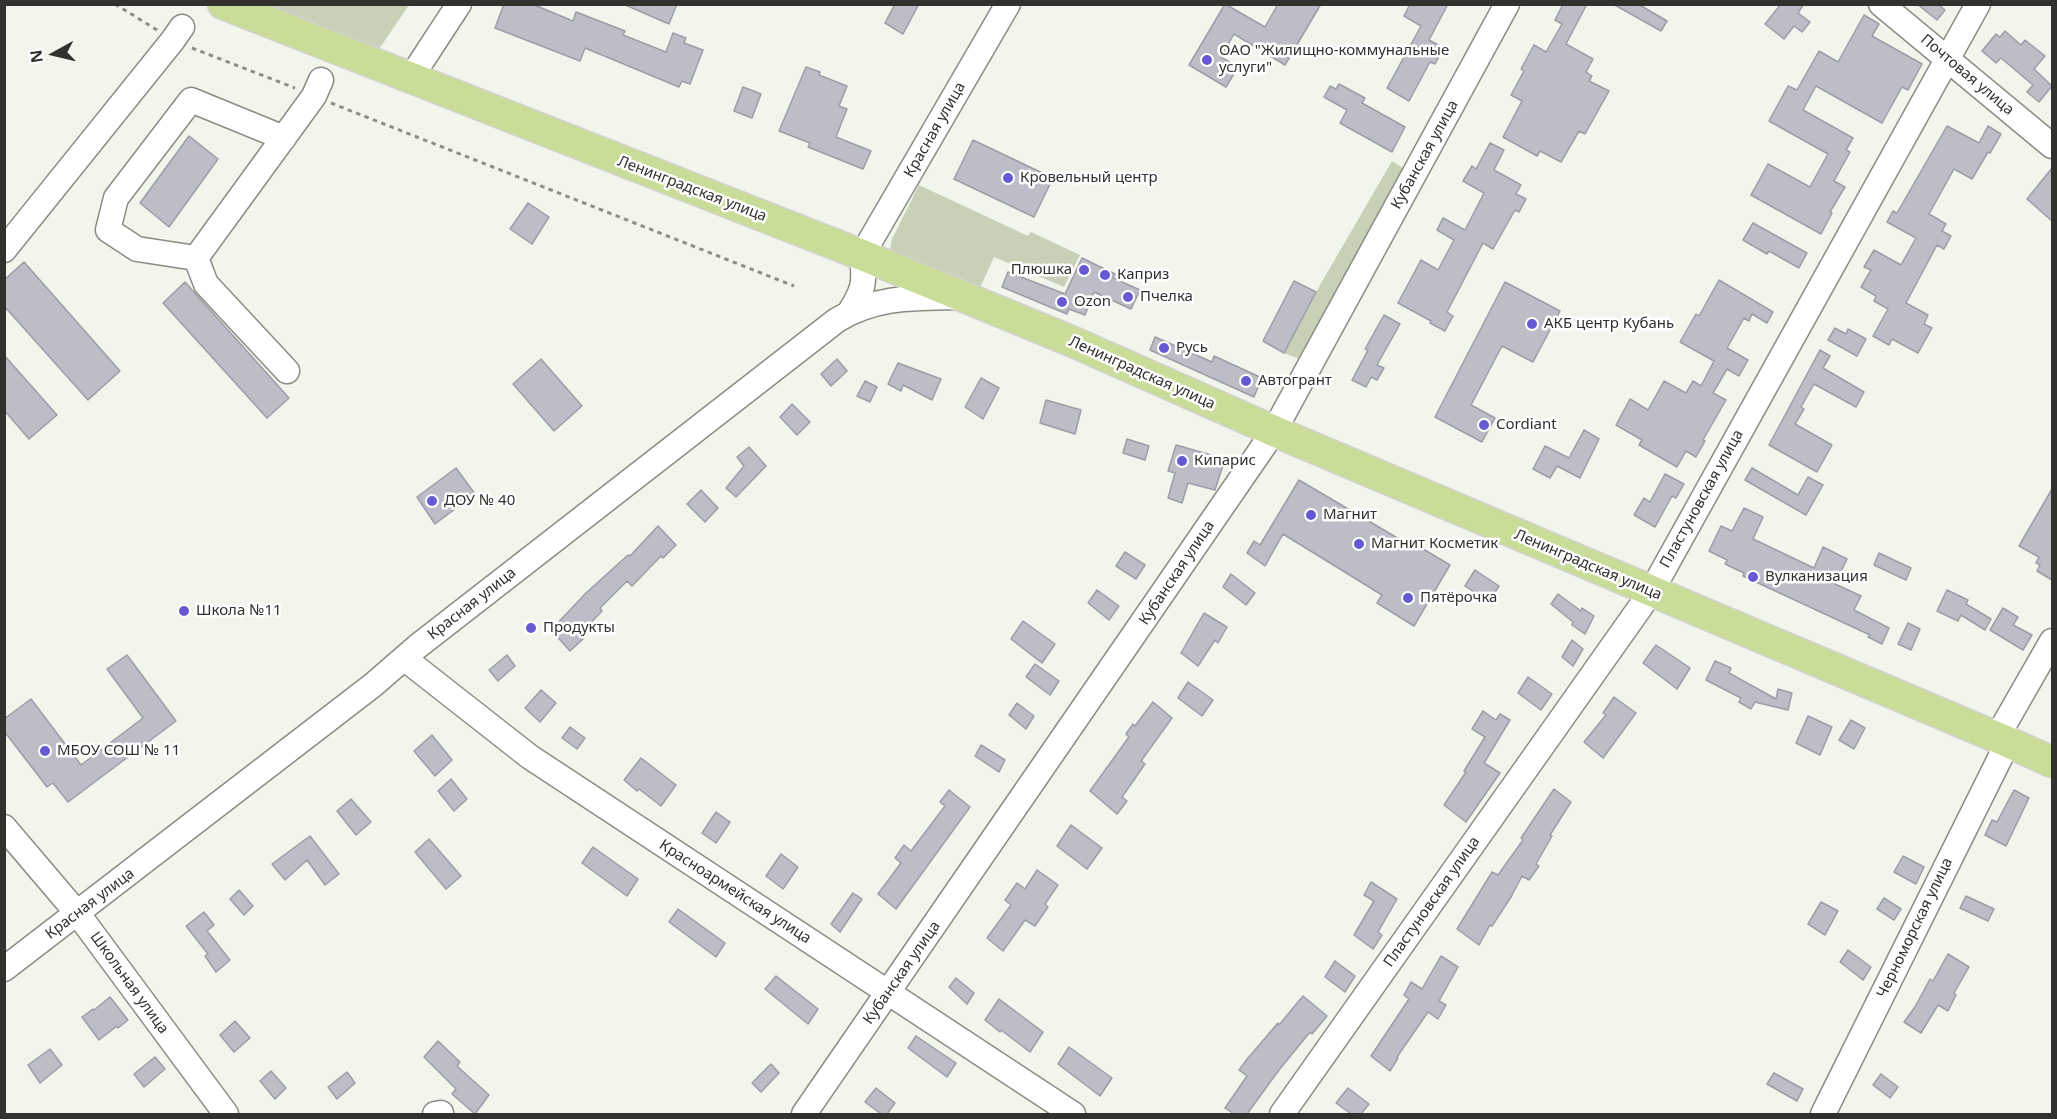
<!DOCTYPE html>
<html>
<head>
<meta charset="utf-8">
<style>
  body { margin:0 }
  #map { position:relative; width:2057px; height:1119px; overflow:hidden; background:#f1f5eb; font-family:"Noto Sans",sans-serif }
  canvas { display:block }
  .frame { position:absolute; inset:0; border:6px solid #31322e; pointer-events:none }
  .north { position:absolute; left:24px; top:24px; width:60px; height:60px; -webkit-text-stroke:4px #fff; paint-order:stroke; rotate:262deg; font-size:16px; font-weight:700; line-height:24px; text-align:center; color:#31322e }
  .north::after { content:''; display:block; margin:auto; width:21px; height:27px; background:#31322e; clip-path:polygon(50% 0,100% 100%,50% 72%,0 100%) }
</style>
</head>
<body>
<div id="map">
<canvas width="2057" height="1119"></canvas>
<div class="frame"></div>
<div class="north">N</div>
</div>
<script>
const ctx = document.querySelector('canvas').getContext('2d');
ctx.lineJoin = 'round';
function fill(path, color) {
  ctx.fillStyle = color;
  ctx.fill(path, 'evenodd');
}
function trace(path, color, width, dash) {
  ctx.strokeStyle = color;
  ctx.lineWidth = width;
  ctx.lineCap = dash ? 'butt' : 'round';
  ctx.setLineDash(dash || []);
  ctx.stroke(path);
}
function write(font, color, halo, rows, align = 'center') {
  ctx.font = font + ' "Noto Sans",sans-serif';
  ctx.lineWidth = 5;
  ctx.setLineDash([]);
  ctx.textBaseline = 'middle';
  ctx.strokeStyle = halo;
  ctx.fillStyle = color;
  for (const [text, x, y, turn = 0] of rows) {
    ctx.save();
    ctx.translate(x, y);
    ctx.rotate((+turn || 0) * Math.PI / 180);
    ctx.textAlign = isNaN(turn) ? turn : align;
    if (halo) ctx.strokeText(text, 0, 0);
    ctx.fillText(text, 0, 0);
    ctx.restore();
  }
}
const green = new Path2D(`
  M260 5H409L377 52Z
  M1392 161 1406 170 1299 359 1284 353 1316 292Z
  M919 185 1028 236 1031 232 1080 255 1064 287 994 257 979 290 890 251 892 239Z`);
const building = new Path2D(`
  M504 4H532L573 21 576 12 625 31 623 35 666 52 673 33 686 38 684 43 703 50 690 84 682 81 679 87 585 48 580 61 495 28Z
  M623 4H677L669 24Z
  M895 4H919L903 34 885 23Z
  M1225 4 1265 27 1278 4H1321L1285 65 1234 34 1221 57 1238 67 1226 87 1189 65Z
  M1410 4H1448L1429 40 1444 48 1435 64 1430 62 1409 101 1387 88 1421 26 1404 16Z
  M1563 4H1587L1566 44 1593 59 1586 72 1592 76 1589 81 1609 91 1585 134 1579 131 1561 162 1540 151 1537 156 1503 137 1522 101 1511 95 1524 71 1521 69 1534 45 1546 52 1562 24 1555 20Z
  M1613 4H1638L1667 21 1661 31Z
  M1781 4H1804L1798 13 1810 22 1802 32 1794 26 1784 39 1765 24Z
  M1917 4H1938L1945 10 1937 20Z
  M1864 15 1879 24 1872 36 1922 64 1908 90 1902 87 1882 123 1816 86 1803 110 1853 138 1846 150 1850 152 1834 181 1845 187 1830 212 1832 213 1821 234 1751 195 1768 164 1810 187 1828 154 1769 121 1788 86 1797 90 1819 51 1838 62Z
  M2005 31 2021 45 2025 40 2045 56 2034 69 2052 86 2039 102 2027 92 2033 85 2001 58 1996 63 1982 51 1996 34 2000 37Z
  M806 67 820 72 819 75 847 86 839 106 847 109 836 137 871 151 863 169 808 147 810 143 779 131Z
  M1339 84 1365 98 1362 103 1405 127 1392 152 1340 123 1347 110 1324 97 1330 86 1336 89Z
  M743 87 761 94 752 118 734 111Z
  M1947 126 1979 143 1988 126 2001 134 1990 153 1988 152 1972 179 1954 169 1929 214 1946 224 1942 231 1951 236 1944 249 1937 245 1906 303 1928 315 1924 324 1932 328 1918 353 1892 339 1889 345 1873 336 1888 309 1874 301 1876 296 1861 287 1871 270 1864 267 1874 250 1901 265 1916 238 1887 222 1893 211 1897 213Z
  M189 136 218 159 169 227 140 203Z
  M973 140 1053 178 1034 217 954 179Z
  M1490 143 1504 150 1494 170 1521 185 1516 194 1526 199 1519 212 1515 210 1493 249 1483 243 1447 312 1453 316 1445 331 1430 323 1431 321 1398 303 1421 260 1438 270 1454 240 1437 230 1443 218 1465 230 1484 193 1463 181 1472 166 1476 169Z
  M2052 168V221L2027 199Z
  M528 203 549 217 532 244 510 229Z
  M1753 223 1807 253 1799 268 1769 251 1767 254 1743 240Z
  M1082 258 1115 274 1113 278 1140 290 1131 309 1094 292 1085 315 1069 309 1067 314 1002 287 1008 272 1065 294Z
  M24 262 120 371 88 400 4 306V280Z
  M1719 280 1773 312 1767 323 1752 314 1749 321 1744 318 1727 348 1748 360 1739 376 1727 369 1713 393 1726 400 1703 440 1705 441 1696 457 1686 451 1677 467 1639 445 1642 440 1616 425 1630 399 1648 410 1664 381 1686 393 1693 381 1701 386 1714 361 1680 342 1696 314 1699 316Z
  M1294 281 1316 292 1284 353 1263 341Z
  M185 282 289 398 267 418 163 303Z
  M1505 282 1560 311 1533 362 1502 346 1471 405 1495 418 1482 442 1435 417Z
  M1384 315 1400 324 1377 365 1384 368 1377 380 1371 377 1366 387 1352 380 1368 350 1365 349Z
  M1835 328 1846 334 1848 329 1866 339 1857 356 1828 340Z
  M1155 337 1212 362 1214 356 1262 378 1254 397 1150 350Z
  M1820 350 1830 356 1823 368 1864 392 1856 407 1814 384 1801 407 1804 409 1795 424 1832 445 1817 472 1769 445Z
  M4 355 57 415 29 439 4 410Z
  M541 359 582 406 554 431 513 384Z
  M837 359 847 371 831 386 821 374Z
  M898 363 941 379 932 400 903 385 901 391 888 384Z
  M981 378 999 388 983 419 965 407Z
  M865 381 877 387 870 402 857 396Z
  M1046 400 1081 410 1075 434 1040 423Z
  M792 404 810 422 797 435 780 417Z
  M1584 430 1599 439 1580 478 1557 466 1550 478 1533 469 1545 446 1569 458Z
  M1127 439 1149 446 1145 460 1123 453Z
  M1176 445 1225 459 1215 490 1188 483 1182 503 1168 498 1175 473 1168 471Z
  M749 447 766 466 736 497 726 488 744 466 737 457Z
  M456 468 475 494 435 524 417 497Z
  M1752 468 1798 495 1808 477 1823 485 1806 515 1745 480Z
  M1665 474 1684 484 1676 498 1672 496 1655 527 1634 515 1644 498 1650 502Z
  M1299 480 1411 546 1413 543 1450 565 1414 626 1377 603 1382 595 1283 534 1265 566 1247 553 1254 541 1260 545Z
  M2052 489V580L2037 571 2040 565 2036 563 2039 557 2019 546Z
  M701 490 718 508 705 522 687 504Z
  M1744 508 1763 517 1753 539 1814 568 1823 547 1847 559 1835 584 1861 596 1854 610 1889 628 1882 644 1868 637 1870 635 1743 576 1744 573 1725 564 1727 560 1709 551 1721 526 1732 531Z
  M658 526 676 545 663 558 661 556 632 586 627 581 600 608 602 611 579 635 583 639 570 651 551 630 586 593 628 555 630 556Z
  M1125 552 1145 565 1136 579 1116 566Z
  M1879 553 1911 568 1906 580 1874 565Z
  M1475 570 1499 586 1489 602 1465 586Z
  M1231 574 1255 593 1246 605 1223 587Z
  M1097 590 1119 606 1109 620 1088 603Z
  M1947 590 1968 600 1966 604 1991 619 1985 630 1961 615 1958 621 1937 611Z
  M1558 594 1581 611 1582 608 1594 616 1585 634 1572 625 1573 622 1551 604Z
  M2003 608 2018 617 2013 625 2032 635 2023 650 1990 630Z
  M1204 613 1227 627 1218 643 1215 640 1198 666 1181 653Z
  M1023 621 1055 644 1042 663 1011 639Z
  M1908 623 1920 629 1911 650 1898 644Z
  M1572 640 1583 649 1573 666 1562 657Z
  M1656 645 1690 668 1677 689 1643 663Z
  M127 655 176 721 68 802 53 783 47 787 4 731V719L31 699 81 765 143 718 107 669Z
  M507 655 515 666 498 681 489 670Z
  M1715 661 1731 668 1729 673 1776 699 1778 689 1792 693 1788 710 1755 702 1751 709 1739 702 1741 698 1706 680Z
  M1035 664 1059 681 1050 695 1026 677Z
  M1528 677 1552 694 1541 710 1518 693Z
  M1188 682 1213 700 1202 716 1178 698Z
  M541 690 556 703 540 722 525 708Z
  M1614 697 1636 713 1603 758 1584 742 1606 715 1603 713Z
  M1153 702 1172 718 1141 761 1145 764 1122 797 1127 801 1117 814 1090 791 1129 737 1126 734 1133 724 1135 726Z
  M1017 703 1034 716 1026 729 1009 715Z
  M1483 711 1496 720 1500 714 1510 720 1484 763 1500 773 1466 822 1444 805 1466 772 1464 771 1485 737 1472 729Z
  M1808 716 1832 727 1820 755 1796 743Z
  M1851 720 1865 728 1854 749 1839 740Z
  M570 727 585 738 577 749 562 738Z
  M432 735 452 760 435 776 414 751Z
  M981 745 1005 760 999 772 975 756Z
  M641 758 676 785 661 806 639 789 637 791 624 780Z
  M451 779 467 799 454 811 438 791Z
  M1554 789 1571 802 1550 835 1552 836 1536 864 1539 866 1529 880 1522 876 1511 897 1492 926 1490 925 1479 945 1457 929 1492 872 1498 875 1523 840 1521 838Z
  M949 790 970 807 896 909 878 894 901 863 895 858 904 845 911 851 945 806 940 802Z
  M2014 790 2029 798 2006 846 1985 835 1992 820 1997 822Z
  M351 799 371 822 356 835 337 811Z
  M716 812 730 822 716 843 702 833Z
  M1071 825 1102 848 1087 869 1057 846Z
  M310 836 339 874 325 885 307 860 285 880 272 864Z
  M429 839 461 876 446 889 415 852Z
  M593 847 638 879 627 896 582 863Z
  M781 854 798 867 783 889 766 876Z
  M1903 856 1924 867 1916 884 1894 872Z
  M1037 870 1058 885 1045 904 1048 907 1035 926 1025 920 1003 951 987 938 1011 905 1005 900 1017 883 1025 889Z
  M1371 882 1397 899 1378 932 1382 935 1373 949 1354 935 1374 901 1364 895Z
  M239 890 253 906 244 915 230 899Z
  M853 893 862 899 840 932 831 924Z
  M1966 896 1994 909 1988 921 1960 908Z
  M1884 898 1901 909 1894 920 1877 909Z
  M1821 902 1838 911 1825 935 1808 924Z
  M678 909 725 943 716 957 669 922Z
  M204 912 214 925 207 931 230 960 216 972 205 956 208 954 186 926Z
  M1848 950 1871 967 1863 980 1840 962Z
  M1948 954 1969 967 1954 993 1956 995 1948 1011 1938 1005 1921 1033 1904 1022 1915 1007 1930 979 1933 981Z
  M1441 956 1458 967 1439 1001 1446 1005 1438 1019 1428 1012 1397 1057 1398 1058 1390 1071 1371 1056 1409 999 1404 995 1411 982 1422 989Z
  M1335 961 1355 976 1345 992 1325 977Z
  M776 976 818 1009 808 1024 765 989Z
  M956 978 974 993 967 1004 949 987Z
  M1303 996 1327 1016 1312 1034 1310 1032 1279 1070 1247 1114H1234L1225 1108 1247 1076 1239 1070 1248 1058 1278 1023 1279 1025Z
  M110 997 128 1020 118 1028 117 1026 99 1040 82 1017 93 1009 94 1010Z
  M999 999 1043 1032 1030 1052 1001 1030 1000 1032 985 1020Z
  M235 1021 250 1038 234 1052 220 1035Z
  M916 1036 956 1063 947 1077 908 1048Z
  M438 1041 460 1062 457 1066 489 1095 475 1114 452 1094 456 1089 424 1057Z
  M1069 1047 1112 1078 1100 1096 1058 1064Z
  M50 1049 62 1065 40 1083 28 1065Z
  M155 1057 165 1069 144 1087 134 1074Z
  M771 1064 779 1073 761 1092 752 1083Z
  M271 1071 286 1088 275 1099 260 1081Z
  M347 1072 355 1083 337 1099 328 1087Z
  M1774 1073 1803 1089 1797 1101 1767 1084Z
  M1881 1074 1898 1087 1890 1098 1873 1085Z
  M876 1088 895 1103 887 1114H881L865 1102Z
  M1348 1088 1369 1104 1361 1114H1351L1336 1103Z`);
const path = new Path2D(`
  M115 4 157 30
  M192 48 295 88
  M331 103 794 286`);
const minor = new Path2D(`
  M1881 4 2052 146
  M410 79 459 4
  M4 250 173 40 182 27
  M196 258 137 249 108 230 116 198 191 100 284 138
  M849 313C864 290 865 283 862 255L1008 4
  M287 371 206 284 196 258 314 96 321 80
  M405 659 530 757 1073 1114
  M1997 737 2052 641
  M4 827 78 914 226 1114
  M4 969 373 685 418 646 837 320C877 296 914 298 959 297
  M435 1114 441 1113
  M804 1114 1274 431 1507 4
  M1282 1114 1651 592 1978 4
  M1823 1114 2008 742`);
const major = new Path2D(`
  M223 4 862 255 1071 341 1274 431 2008 742 2052 762`);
const markers = [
  [1207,60,6,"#6759d3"],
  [1008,178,6,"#6759d3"],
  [1084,270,6,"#6759d3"],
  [1105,275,6,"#6759d3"],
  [1128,297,6,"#6759d3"],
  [1062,302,6,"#6759d3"],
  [1532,324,6,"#6759d3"],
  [1164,348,6,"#6759d3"],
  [1246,381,6,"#6759d3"],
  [1484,425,6,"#6759d3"],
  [1182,461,6,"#6759d3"],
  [432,501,6,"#6759d3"],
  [1311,515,6,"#6759d3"],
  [1359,544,6,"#6759d3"],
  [1753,577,6,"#6759d3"],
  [1408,598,6,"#6759d3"],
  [184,611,6,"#6759d3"],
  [531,628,6,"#6759d3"],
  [45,751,6,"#6759d3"]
];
const poiNames = [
  ["ОАО \"Жилищно-коммунальные",1219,51],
  ["услуги\"",1219,68],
  ["Кровельный центр",1020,178],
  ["Плюшка",1072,270,"right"],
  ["Каприз",1117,275],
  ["Пчелка",1140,297],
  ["Ozon",1074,302],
  ["АКБ центр Кубань",1544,324],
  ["Русь",1176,348],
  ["Автогрант",1258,381],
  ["Cordiant",1496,425],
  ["Кипарис",1194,461],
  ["ДОУ № 40",444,501],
  ["Магнит",1323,515],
  ["Магнит Косметик",1371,544],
  ["Вулканизация",1765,577],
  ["Пятёрочка",1420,598],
  ["Школа №11",196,611],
  ["Продукты",543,628],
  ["МБОУ СОШ № 11",57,751]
];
const streetNames = [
  ["Почтовая улица",1967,75,40],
  ["Красная улица",935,130,-60],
  ["Кубанская улица",1425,155,-61],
  ["Ленинградская улица",692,189,21],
  ["Ленинградская улица",1142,373,24],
  ["Пластуновская улица",1702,499,-61],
  ["Ленинградская улица",1588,565,23],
  ["Кубанская улица",1177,573,-56],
  ["Красная улица",472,604,-38],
  ["Красноармейская улица",735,892,33],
  ["Пластуновская улица",1432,902,-55],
  ["Красная улица",90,904,-37],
  ["Черноморская улица",1915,928,-64],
  ["Кубанская улица",902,973,-55],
  ["Школьная улица",129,983,54]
];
fill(green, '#c8d0b8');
fill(building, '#bdbdc7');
trace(building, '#9c9da7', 1.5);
trace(minor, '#8a8d84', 27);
trace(major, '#d2d2d1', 33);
trace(path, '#8c8f88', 3, [4.5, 4.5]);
trace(minor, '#fff', 24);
trace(major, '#c9dc98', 30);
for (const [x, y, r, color] of markers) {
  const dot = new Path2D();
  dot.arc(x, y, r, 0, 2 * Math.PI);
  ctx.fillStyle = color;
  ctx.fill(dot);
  trace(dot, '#fff', 2);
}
write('15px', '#31322e', '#fff', poiNames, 'left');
write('15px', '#31322e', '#fff', streetNames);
</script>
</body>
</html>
